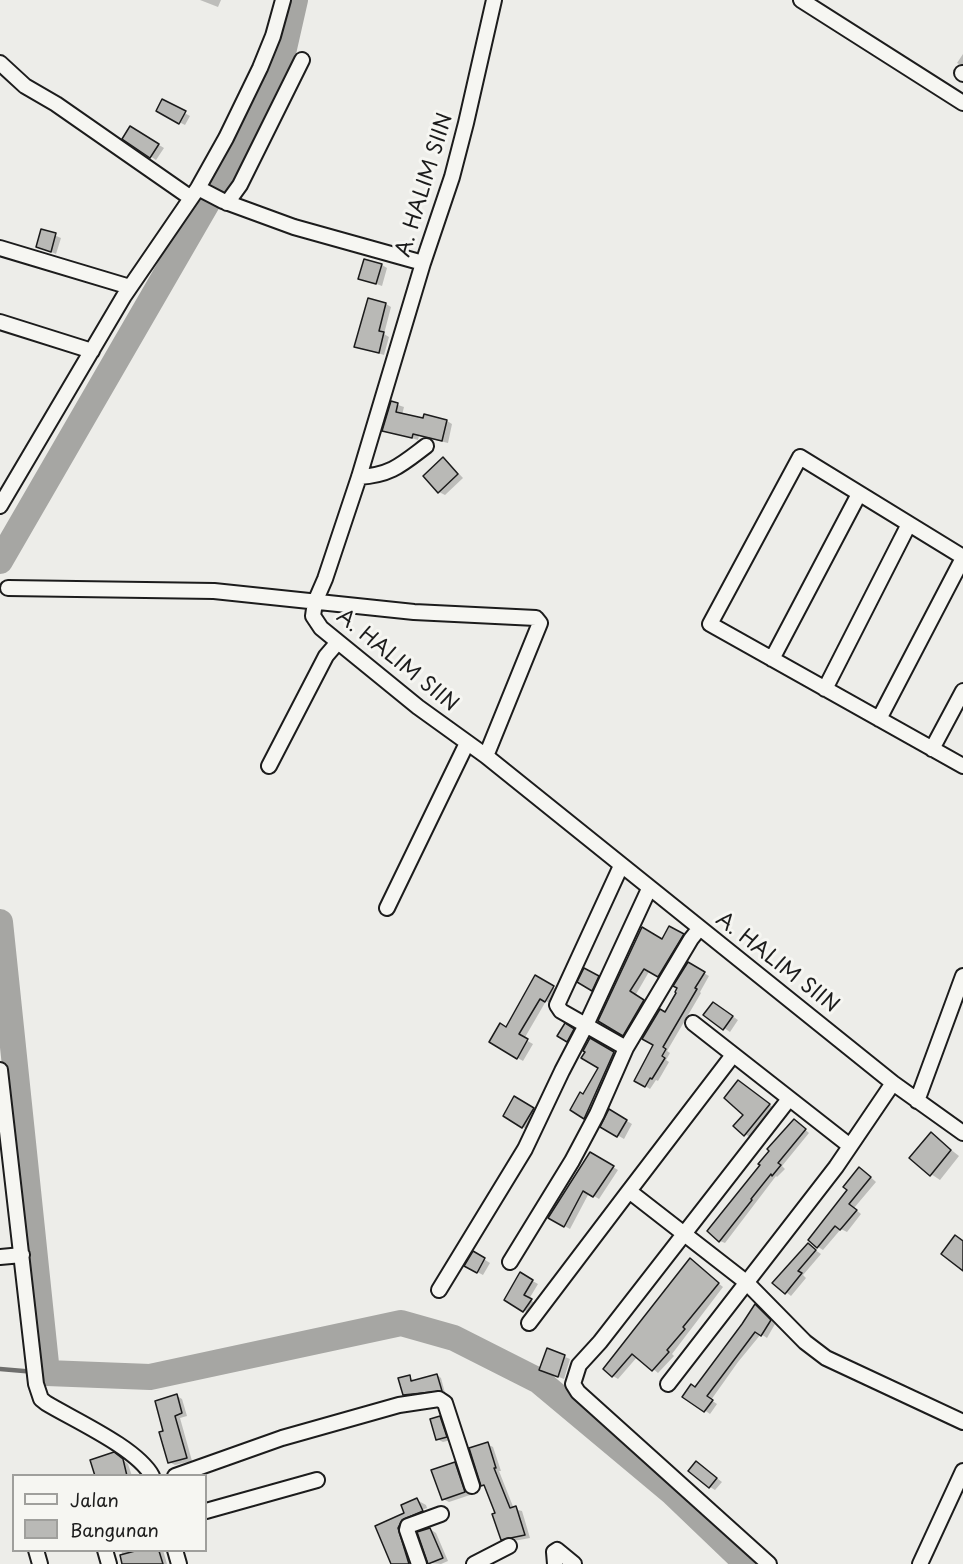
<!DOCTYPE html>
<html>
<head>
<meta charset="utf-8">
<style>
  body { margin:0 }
  #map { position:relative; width:963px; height:1564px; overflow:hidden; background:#edede9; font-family:"Playpen Sans",sans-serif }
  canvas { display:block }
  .legend { position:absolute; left:12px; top:1474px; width:195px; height:78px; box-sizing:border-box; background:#f6f6f2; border:2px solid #9f9f9c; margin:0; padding:8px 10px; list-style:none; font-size:18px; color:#1c1c1c }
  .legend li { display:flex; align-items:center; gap:12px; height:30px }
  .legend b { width:30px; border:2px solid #9f9f9c }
</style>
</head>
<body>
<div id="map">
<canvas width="963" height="1564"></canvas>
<ul class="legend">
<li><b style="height:8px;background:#f6f6f2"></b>Jalan</li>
<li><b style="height:16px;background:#b9b9b6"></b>Bangunan</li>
</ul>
</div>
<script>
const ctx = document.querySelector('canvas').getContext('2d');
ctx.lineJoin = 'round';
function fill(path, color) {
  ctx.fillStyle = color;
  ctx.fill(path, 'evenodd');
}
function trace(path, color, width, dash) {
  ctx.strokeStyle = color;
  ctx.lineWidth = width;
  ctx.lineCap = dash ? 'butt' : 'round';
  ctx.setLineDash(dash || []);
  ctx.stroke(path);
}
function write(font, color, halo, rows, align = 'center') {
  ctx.font = font + ' "Playpen Sans",sans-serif';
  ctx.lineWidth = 6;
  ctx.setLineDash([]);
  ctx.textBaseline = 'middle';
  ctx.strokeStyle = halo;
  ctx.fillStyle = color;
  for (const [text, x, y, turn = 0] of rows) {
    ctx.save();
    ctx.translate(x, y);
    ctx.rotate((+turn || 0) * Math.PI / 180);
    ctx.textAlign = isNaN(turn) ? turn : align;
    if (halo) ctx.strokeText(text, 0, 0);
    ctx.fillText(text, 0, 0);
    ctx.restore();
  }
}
const shadow = new Path2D(`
  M200 0H221L218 7Z
  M963 54V66L957 63Z
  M162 101 190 116 185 125 157 111Z
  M131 128 164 148 156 160 124 138Z
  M42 230 61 238 56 254 37 246Z
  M382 265 387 268 382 286 360 278Z
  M386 304 391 307 384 334 389 337 384 355 356 346Z
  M392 403 404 407 402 415 424 420 447 421 452 424 448 443 419 436 418 440 384 430Z
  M443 459 448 462 463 478 445 495 439 492Z
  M670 928 688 938 664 979 650 970 635 996 649 1004 629 1038 600 1021 662 941Z
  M688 964 709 976 700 992 701 993 667 1051 670 1053 666 1060 669 1062 658 1081 656 1080 650 1089 636 1080 655 1044 666 1014 678 993Z
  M585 970 603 981 598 993 579 982Z
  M536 977 559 991 551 1004 546 1001 524 1039 533 1044 523 1061 491 1042 507 1029Z
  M719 1007 738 1020 730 1032 705 1015Z
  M565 1025 579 1033 573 1044 559 1035Z
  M590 1040 619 1056 590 1120 572 1110 584 1096 600 1068Z
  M755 1093 774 1108 750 1137 745 1134V1114Z
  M515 1098 538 1112 528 1130 505 1116Z
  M610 1111 632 1124 624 1139 602 1126Z
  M799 1124 809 1133 782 1166 785 1169 777 1177 776 1176 725 1243 720 1241 709 1231Z
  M931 1134 959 1156 940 1180 931 1174Z
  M591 1154 618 1170 599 1199 589 1193 570 1229 550 1218Z
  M865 1172 876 1182 854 1208 861 1214 847 1232 841 1229 823 1250 818 1247 849 1190Z
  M808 1245 821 1254 803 1275 806 1278 791 1296 786 1292Z
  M474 1253 490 1263 483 1275 466 1266Z
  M690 1260 723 1287 672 1354 674 1356 658 1373 638 1356 618 1379 613 1376Z
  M520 1274 538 1284 529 1299 536 1304 530 1314 506 1299Z
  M755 1306 775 1324 767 1338 761 1334 738 1362 711 1400 717 1404 710 1414 684 1396 696 1389Z
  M548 1350 570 1359 564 1379 546 1372Z
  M437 1375 441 1378 445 1393 408 1397 404 1394 409 1376 415 1382Z
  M177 1396 182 1399 187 1416 180 1418 192 1461 175 1465 169 1462 165 1432Z
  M440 1417 445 1421 451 1440 443 1442 437 1439Z
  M487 1444 493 1447 501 1471H499L514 1509 522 1511 530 1538 508 1542 502 1539 497 1514 487 1488 482 1485Z
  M120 1457 128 1464 132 1476H96Z
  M697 1463 722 1482 715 1490 710 1487Z
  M455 1464 460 1467 470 1495 449 1502 443 1499Z
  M417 1500 426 1505 427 1508 411 1514V1518L428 1510 431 1516 410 1524 416 1564H393L377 1526 406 1514Z
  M430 1529 436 1533 448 1561 441 1564 429 1563Z
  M121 1550H163L167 1564H125Z`);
const stream = new Path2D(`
  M0 1369 47 1373`);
const river = new Path2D(`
  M0 561 210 198 283 53 295 0
  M0 922 47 1373 150 1377 401 1323 454 1338 539 1381 673 1493 747 1564`);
const building = new Path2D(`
  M162 99 186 111 179 124 156 111Z
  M130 126 159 144 150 158 122 139Z
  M41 229 56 233 51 252 36 247Z
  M364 259 382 264 376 284 358 279Z
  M368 298 386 303 379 331 384 332 379 353 354 347Z
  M391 401 398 403 396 412 423 418 424 414 447 420 442 441 413 434 412 438 382 431Z
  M443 457 458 474 438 493 423 476Z
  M669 926 684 934 658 977 644 969 630 991 644 1000 623 1036 598 1021 642 927 662 939Z
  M688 962 705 972 695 988 697 989 663 1047 666 1049 662 1056 665 1058 652 1079 650 1078 645 1087 634 1081 653 1045 642 1039 660 1009 665 1012 676 993 675 992 677 988 673 986Z
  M584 968 599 976 592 991 577 982Z
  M535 975 554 986 545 1002 540 999 519 1034 528 1039 517 1059 489 1042 500 1023 506 1027Z
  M713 1002 733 1016 723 1030 703 1015Z
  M565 1023 574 1029 567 1042 557 1036Z
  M590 1038 614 1052 584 1119 570 1110 580 1092 583 1094 598 1068 581 1058 585 1052 583 1051Z
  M738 1080 770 1104 744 1136 733 1126 743 1115 724 1098Z
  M514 1096 534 1108 522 1128 503 1116Z
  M609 1109 627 1120 617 1137 600 1127Z
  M794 1119 806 1129 778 1163 781 1165 772 1176 771 1174 751 1199 752 1200 719 1242 707 1231 760 1165 758 1164 769 1151 767 1149Z
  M931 1132 951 1150 930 1176 909 1158Z
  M590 1152 614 1166 593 1197 583 1191 564 1227 548 1218Z
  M859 1167 871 1177 849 1204 857 1210 840 1230 835 1226 817 1248 808 1240 847 1190 843 1187Z
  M955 1235 963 1241V1271L941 1254Z
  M808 1243 816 1250 798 1271 802 1273 785 1294 772 1283Z
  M473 1251 485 1258 477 1273 464 1266Z
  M690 1258 719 1283 683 1327 685 1329 667 1350 669 1352 652 1371 632 1354 612 1377 603 1369Z
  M520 1272 533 1280 524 1295 532 1299 523 1312 504 1300Z
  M755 1304 771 1320 761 1336 755 1332 707 1396 713 1400 704 1412 682 1397 691 1384 695 1387 742 1324Z
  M547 1348 565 1355 558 1377 539 1370Z
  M437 1374 442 1391 403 1395 398 1378 410 1375 411 1381Z
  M177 1394 182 1413 175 1416 187 1458 168 1463 159 1432 163 1431 155 1401Z
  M440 1416 447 1437 436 1440 430 1419Z
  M488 1442 496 1468H494L510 1508 516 1506 525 1535 501 1540 492 1514 495 1513 484 1485 481 1486 469 1448Z
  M114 1452 123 1459 127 1476H95L90 1460Z
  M696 1461 717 1478 709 1488 688 1471Z
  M455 1462 465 1492 442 1500 431 1470Z
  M417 1498 423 1511 402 1520 398 1528 409 1564H391L375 1526 404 1513 401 1505Z
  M430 1528 443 1558 428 1564 417 1532Z
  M135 1551H159L163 1564H122L120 1555Z`);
const street = new Path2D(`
  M494 0 466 123 452 177 423 263 359 477 325 579 315 602 313 616 321 628 418 707 486 756 893 1083 963 1133
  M801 0 963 103
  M0 63 25 86 56 104 191 198
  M962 73 963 74
  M198 188 223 201 294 227 423 263
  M227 203 240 185 302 60
  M0 248 130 287
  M0 322 92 351
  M359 477C391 475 401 465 426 446
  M0 506 124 296 198 188 226 138 260 68 273 36 283 0
  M963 557 800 457 710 624 963 766
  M8 588 214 591 414 612 536 618 540 623 486 756
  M772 659 859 494
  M825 689 909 524
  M879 719 963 558
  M932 749 963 691
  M269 766 326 656 338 642
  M621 866 557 1005 561 1011 626 1048
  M387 908 467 743
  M693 1023 850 1146
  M733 1055 629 1191 746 1282 805 1342 826 1358 963 1422
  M0 1070 36 1384 41 1399 46 1403C74 1420 137 1448 152 1476
  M917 1101 963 976
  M0 1257 22 1255
  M510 1262 572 1161 597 1114 626 1048 691 939 699 929
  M439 1290 525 1149 562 1071 586 1025 649 889
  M529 1323 629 1191
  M668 1384 836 1167 893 1083
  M175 1476 282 1438 399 1405 439 1399 445 1403 472 1486
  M206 1511 317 1480
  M36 1550 40 1564
  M105 1550 109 1564
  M175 1550 179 1564
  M419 1564 407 1530 408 1526 441 1514
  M474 1564 509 1546
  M555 1564 554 1552 557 1550 574 1564
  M769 1564 578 1392 573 1384 579 1365 600 1342 789 1099
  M920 1564 963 1471`);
const streetNames = [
  ["A. HALIM SIIN",425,185,-73],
  ["A. HALIM SIIN",397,661,39],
  ["A. HALIM SIIN",777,963,38]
];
fill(shadow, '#0003');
trace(stream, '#6f6f6d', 4.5);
trace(river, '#a6a6a3', 26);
fill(building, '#b9b9b6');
trace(building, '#1c1c1c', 1.5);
trace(street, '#1c1c1c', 18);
trace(street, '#f6f6f2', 14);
write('21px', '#1c1c1c', '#f6f6f2', streetNames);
</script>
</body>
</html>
